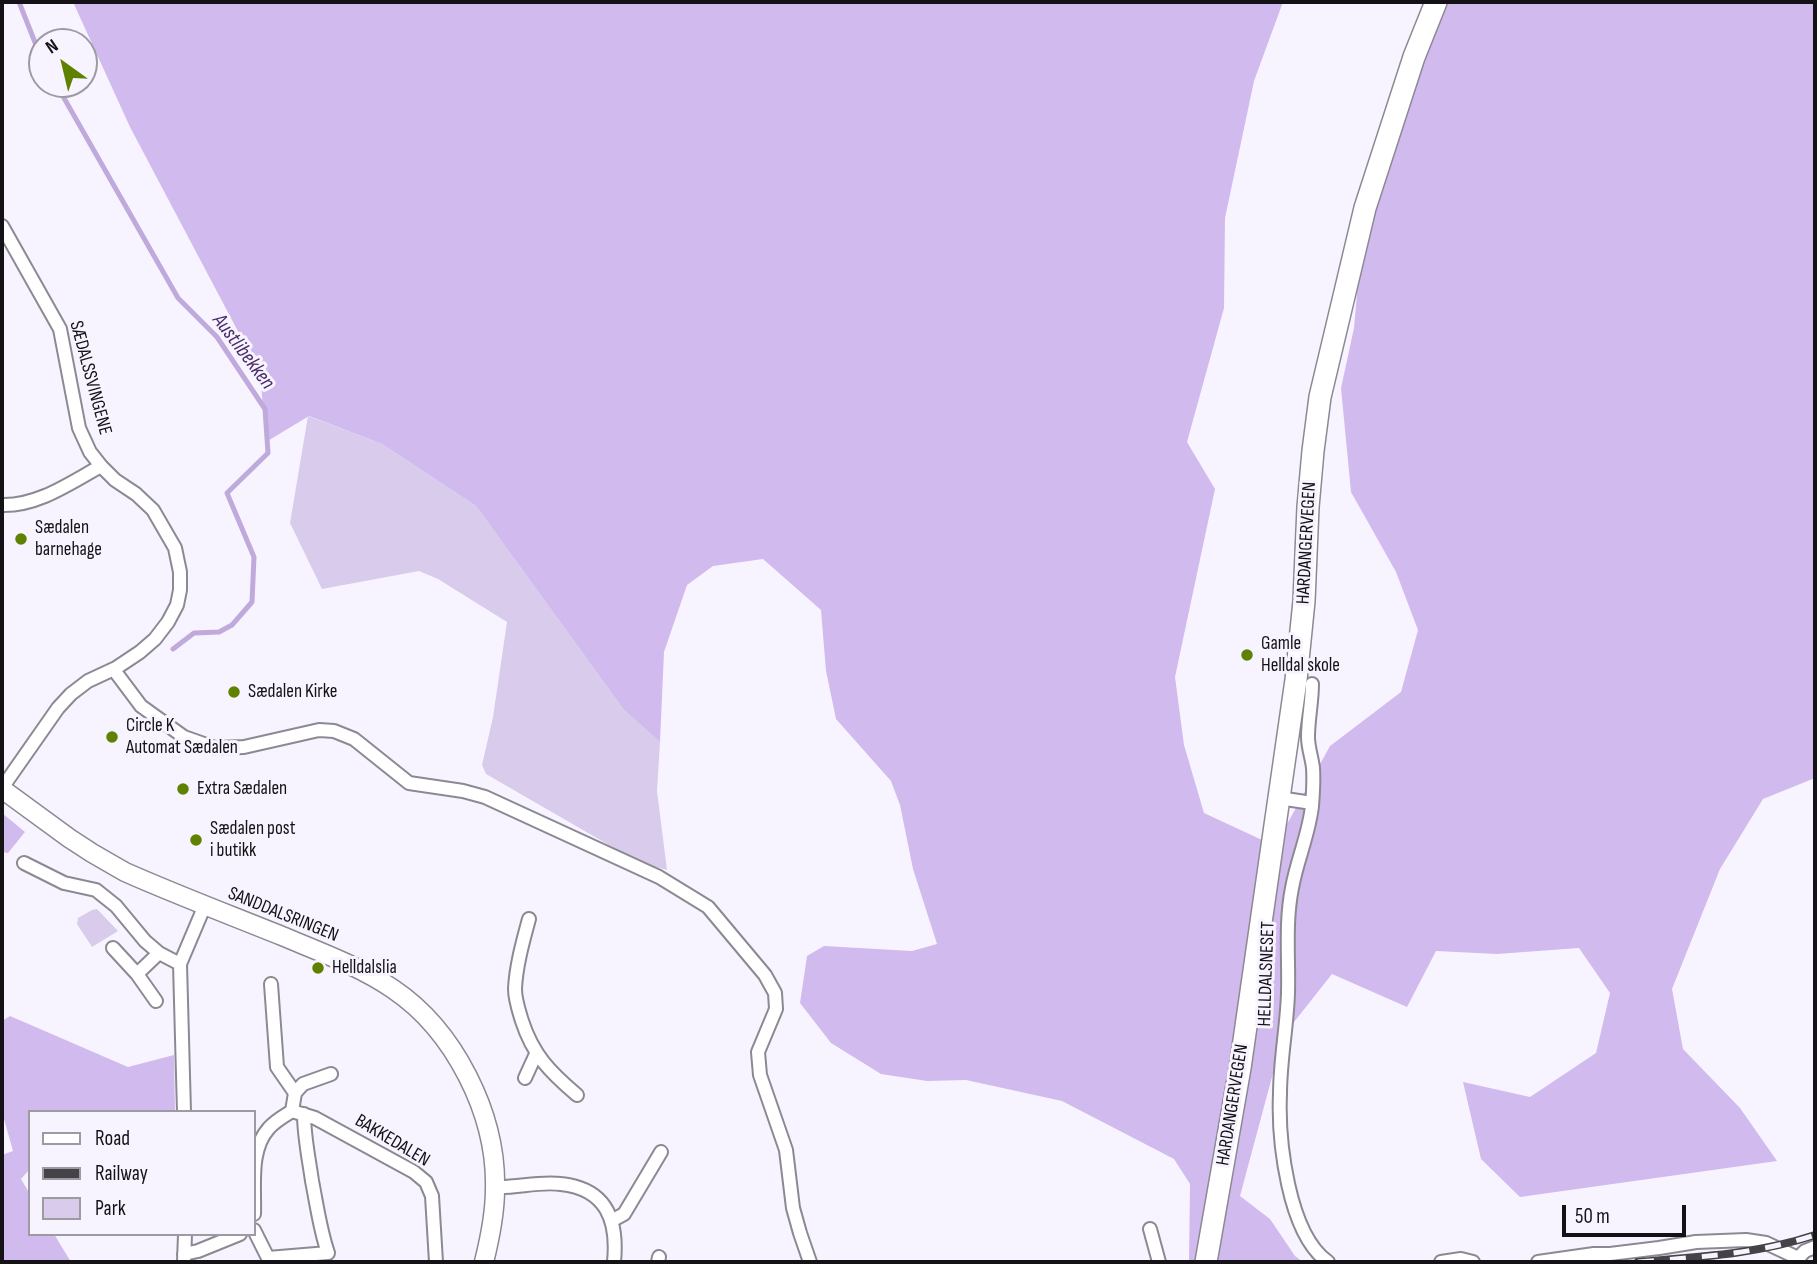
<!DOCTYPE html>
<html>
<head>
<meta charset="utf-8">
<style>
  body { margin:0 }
  #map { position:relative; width:1817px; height:1264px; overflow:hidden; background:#f8f4ff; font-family:"Sofia Sans Condensed",sans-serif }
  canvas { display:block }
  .frame { position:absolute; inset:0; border:4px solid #141216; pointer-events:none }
  .legend { position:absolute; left:28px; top:1110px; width:228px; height:126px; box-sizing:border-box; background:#f8f4ff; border:2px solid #9d9aa2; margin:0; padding:9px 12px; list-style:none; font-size:21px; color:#141216 }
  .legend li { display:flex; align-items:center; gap:14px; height:35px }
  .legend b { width:35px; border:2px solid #9d9aa2 }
  .north { position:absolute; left:28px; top:28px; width:70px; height:70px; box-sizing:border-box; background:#f8f4ff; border:2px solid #9d9aa2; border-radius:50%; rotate:326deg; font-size:19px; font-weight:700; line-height:28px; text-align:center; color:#141216 }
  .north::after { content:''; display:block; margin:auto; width:24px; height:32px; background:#5e8200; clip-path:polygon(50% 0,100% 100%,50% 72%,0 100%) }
  .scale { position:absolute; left:1562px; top:1205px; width:124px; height:32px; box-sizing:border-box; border:4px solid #141216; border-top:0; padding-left:9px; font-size:21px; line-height:24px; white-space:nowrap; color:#141216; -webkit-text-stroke:5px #f8f4ff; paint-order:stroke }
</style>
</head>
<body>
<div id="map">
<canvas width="1817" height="1264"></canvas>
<div class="frame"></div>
<ul class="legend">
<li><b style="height:9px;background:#fff"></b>Road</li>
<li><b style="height:9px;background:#454348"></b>Railway</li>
<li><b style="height:19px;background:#d8cbeb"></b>Park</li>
</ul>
<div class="north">N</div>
<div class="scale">50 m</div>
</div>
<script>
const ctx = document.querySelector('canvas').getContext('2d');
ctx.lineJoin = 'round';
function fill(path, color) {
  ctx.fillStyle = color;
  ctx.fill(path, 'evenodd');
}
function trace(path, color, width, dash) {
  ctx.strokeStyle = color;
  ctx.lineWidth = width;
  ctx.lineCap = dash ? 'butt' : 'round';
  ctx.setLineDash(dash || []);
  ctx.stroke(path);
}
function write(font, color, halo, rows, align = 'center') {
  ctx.font = font + ' "Sofia Sans Condensed",sans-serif';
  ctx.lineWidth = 6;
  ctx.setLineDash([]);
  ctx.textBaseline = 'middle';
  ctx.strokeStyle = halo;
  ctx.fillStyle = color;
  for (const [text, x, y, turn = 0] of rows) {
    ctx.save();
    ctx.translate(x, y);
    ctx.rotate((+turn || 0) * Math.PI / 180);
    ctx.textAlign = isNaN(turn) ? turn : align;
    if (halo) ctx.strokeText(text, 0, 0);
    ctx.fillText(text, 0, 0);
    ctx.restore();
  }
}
const green = new Path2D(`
  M308 416 382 444 476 506 624 710 660 742 657 791 667 870 640 863 486 774 482 765 493 717 507 622 438 579 419 571 322 589 290 523Z
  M97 909 118 931 92 947 77 924 78 918 92 910Z`);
const forest = new Path2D(`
  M73 2H1283L1254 81 1225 218 1224 308 1187 442 1215 489 1175 677 1184 745 1204 813 1275 846 1330 746 1401 692 1418 630 1396 572 1351 492 1341 388 1354 328 1362 236 1440 2H1815V778L1763 799 1720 869 1672 989 1683 1049 1740 1108 1777 1161 1520 1197 1481 1159 1463 1082 1530 1097 1596 1053 1610 993 1579 948 1497 954 1436 951 1407 1007 1332 974 1283 1036 1240 1196 1270 1219 1295 1256 1303 1262H1189L1190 1184 1174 1159 1062 1101 966 1080 927 1081 881 1074 831 1043 800 1003 807 956 824 946 912 951 937 944 913 869 900 805 891 781 836 719 826 671 821 610 763 559 713 566 687 585 664 652 660 742 624 710 476 506 382 444 309 416 266 442 260 373 130 127Z
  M2 813 25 832 8 853 2 852Z
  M10 1016 128 1067 174 1055 175 1112H30V1169L21 1179 30 1194V1234H54L71 1262H2V1155L13 1151 2 1112V1021Z`);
const stream = new Path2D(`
  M19 2 42 60
  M56 84 178 298 217 337 265 409 268 453 227 493 254 557 252 602 232 625 219 632 194 633 173 649`);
const minor = new Path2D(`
  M2 226 60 329 79 428 90 452 101 466 115 480 136 494 153 510 175 548 180 572V590L177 605 168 622 155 639 140 652 116 668 88 681 71 694 58 708 2 788
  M2 505C38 506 70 483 101 466
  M114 670 141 706 184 737 215 748 244 747 319 730 334 731 354 739 409 783 463 791 485 797 659 877 708 907 765 975 775 993 776 1009 758 1052 760 1075 786 1150 793 1208 800 1233 810 1262
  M1312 684C1312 702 1308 719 1308 737 1308 748 1312 758 1313 768 1314 781 1313 793 1312 806 1309 834 1297 860 1292 888 1285 923 1289 958 1288 993 1287 1027 1280 1060 1280 1094 1278 1140 1288 1234 1328 1262
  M1279 798 1312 803
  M24 863 64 883 96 890 116 906 145 941 159 953 180 964
  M529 919C523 941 516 966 515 989 515 1000 519 1011 522 1021 533 1055 550 1072 577 1095
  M113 948 137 974 159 953
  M137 974 156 1001
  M271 984 277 1067 295 1093 292 1111
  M525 1078 536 1054
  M295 1093 303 1084 331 1074
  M184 1112 180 964 205 905
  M496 1187C517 1188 539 1181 561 1184 607 1189 618 1221 614 1262
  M254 1214C255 1185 249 1150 269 1128 275 1121 284 1116 292 1111L315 1118 414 1172 426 1182 432 1196 436 1262
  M613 1220 624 1214 661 1152
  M1150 1229 1159 1262
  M254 1230 268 1258 328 1253C320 1230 317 1206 312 1181 309 1159 304 1137 304 1114
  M184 1254 198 1251 240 1234
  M1798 1258 1805 1251 1815 1247
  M184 1262 185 1234
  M658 1262 659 1257
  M1441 1262 1461 1259 1473 1262
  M1538 1262 1594 1254H1610L1659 1248 1696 1242 1746 1240 1766 1243 1798 1258 1800 1262`);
const secondary = new Path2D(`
  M2 789 69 838 92 853 125 872C177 895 230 915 282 936 320 952 359 966 393 989 454 1030 497 1114 495 1189 495 1213 490 1238 484 1262`);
const primary = new Path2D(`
  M1206 1262 1240 1068 1296 680 1304 601 1308 507 1313 451 1320 397 1365 208 1414 57 1436 2`);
const rail = new Path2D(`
  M1638 1262C1698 1257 1758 1254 1815 1235`);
const markers = [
  [21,539,7,"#5e8200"],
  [1247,655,7,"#5e8200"],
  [234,692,7,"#5e8200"],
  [112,737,7,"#5e8200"],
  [183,789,7,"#5e8200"],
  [196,840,7,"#5e8200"],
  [318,968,7,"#5e8200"]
];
const streetNames = [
  ["SÆDALSSVINGENE",90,378,75],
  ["HARDANGERVEGEN",1307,543,-87],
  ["SANDDALSRINGEN",283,915,22],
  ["HELLDALSNESET",1267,974,-88],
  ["HARDANGERVEGEN",1233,1105,-81],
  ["BAKKEDALEN",392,1141,31]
];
const poiNames = [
  ["Sædalen",35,528],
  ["barnehage",35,550],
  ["Gamle",1261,644],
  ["Helldal skole",1261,666],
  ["Sædalen Kirke",248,692],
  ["Circle K",126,726],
  ["Automat Sædalen",126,748],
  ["Extra Sædalen",197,789],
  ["Sædalen post",210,829],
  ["i butikk",210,851],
  ["Helldalslia",332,968]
];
const waterNames = [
  ["Austlibekken",243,352,53]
];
fill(green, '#d8cbeb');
fill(forest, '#d1baee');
trace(stream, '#c0aadc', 5);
trace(minor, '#8d8993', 16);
trace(secondary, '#8d8993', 21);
trace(primary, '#8d8993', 24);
trace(minor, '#fff', 12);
trace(secondary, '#fff', 18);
trace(primary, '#fff', 21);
trace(rail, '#454348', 8);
trace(rail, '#f8f4ff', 5, [16]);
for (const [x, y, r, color] of markers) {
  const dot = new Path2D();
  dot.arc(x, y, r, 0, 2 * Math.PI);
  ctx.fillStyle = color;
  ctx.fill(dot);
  trace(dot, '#f8f4ff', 2.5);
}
write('19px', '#141216', '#f8f4ff', streetNames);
write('19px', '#141216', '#f8f4ff', poiNames, 'left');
write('italic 21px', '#4a2c69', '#f8f4ff', waterNames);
</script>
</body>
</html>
